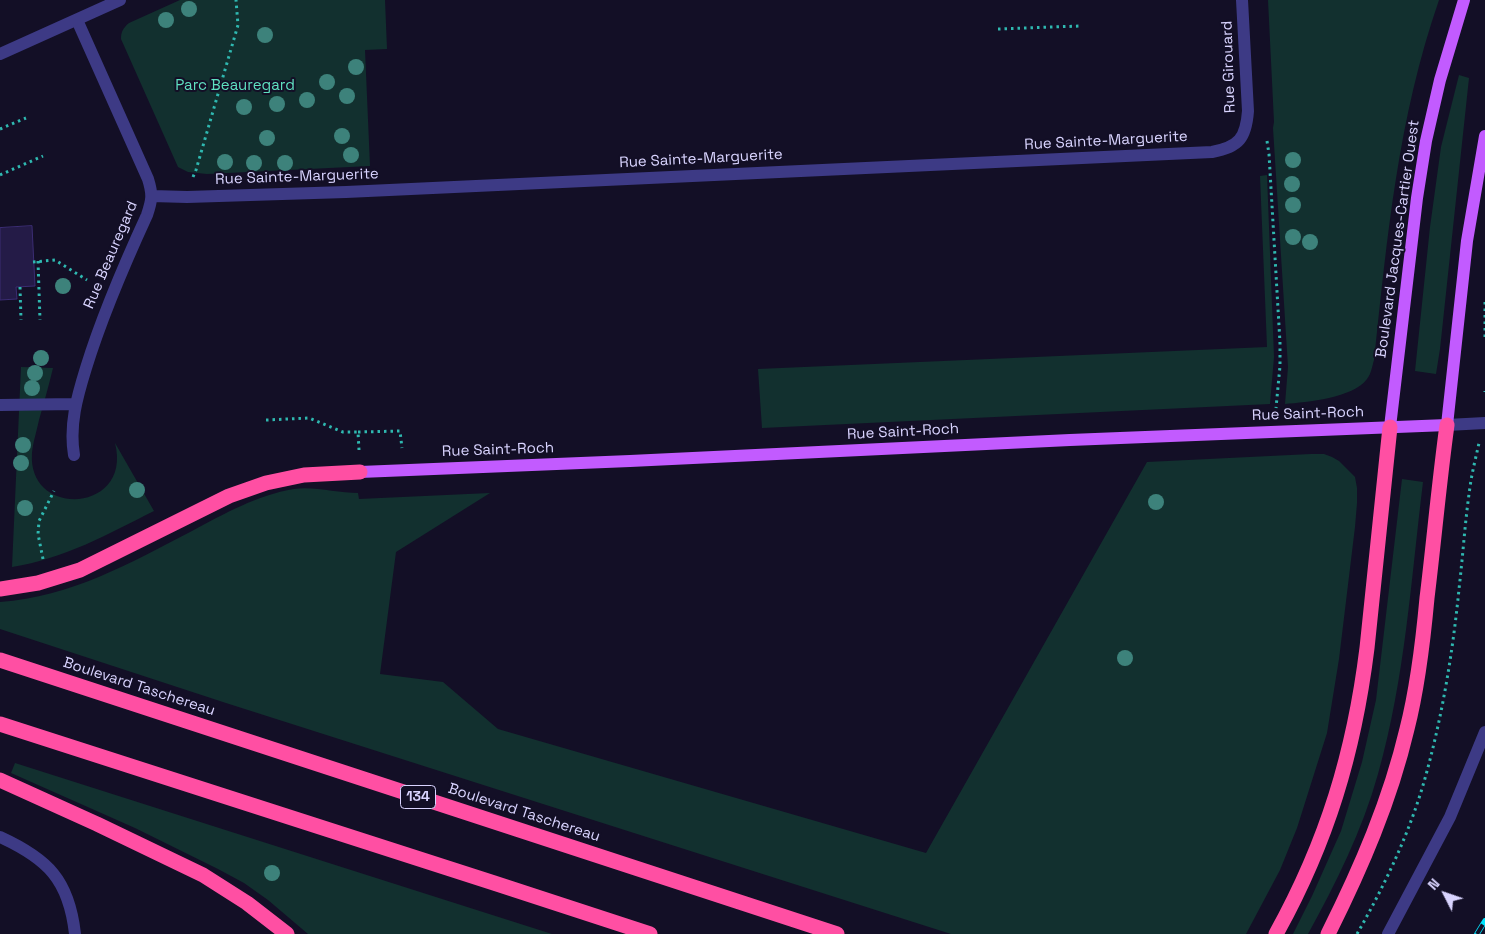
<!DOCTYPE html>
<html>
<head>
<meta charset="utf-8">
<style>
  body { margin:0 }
  #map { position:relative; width:1485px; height:934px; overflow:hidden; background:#130f26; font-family:"Space Grotesk",sans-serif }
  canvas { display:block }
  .north { position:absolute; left:1420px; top:869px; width:50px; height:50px; -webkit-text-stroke:4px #130f26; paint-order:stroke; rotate:311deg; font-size:14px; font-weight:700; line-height:20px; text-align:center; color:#d9d4ff }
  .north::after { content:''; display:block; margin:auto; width:18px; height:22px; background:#d9d4ff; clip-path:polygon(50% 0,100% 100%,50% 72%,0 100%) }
</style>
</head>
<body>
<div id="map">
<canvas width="1485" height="934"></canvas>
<div class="north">N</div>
</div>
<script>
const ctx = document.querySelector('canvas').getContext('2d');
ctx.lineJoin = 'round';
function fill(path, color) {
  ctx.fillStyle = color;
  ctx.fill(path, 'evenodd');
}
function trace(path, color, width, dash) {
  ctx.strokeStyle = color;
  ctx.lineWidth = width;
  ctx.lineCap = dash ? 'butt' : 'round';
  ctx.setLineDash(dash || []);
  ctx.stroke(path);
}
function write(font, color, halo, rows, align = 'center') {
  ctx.font = font + ' "Space Grotesk",sans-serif';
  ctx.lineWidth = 4;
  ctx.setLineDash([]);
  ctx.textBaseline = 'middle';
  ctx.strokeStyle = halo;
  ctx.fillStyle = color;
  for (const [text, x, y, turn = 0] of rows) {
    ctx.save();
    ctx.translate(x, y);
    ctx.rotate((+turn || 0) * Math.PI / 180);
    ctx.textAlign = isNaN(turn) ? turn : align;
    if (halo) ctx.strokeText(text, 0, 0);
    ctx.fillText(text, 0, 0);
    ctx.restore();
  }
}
const green = new Path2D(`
  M180 0H385L387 49 365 50 370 166 207 174 188 172 178 167 121 39C121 32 123 28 129 23Z
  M1268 0H1439C1398 118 1387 237 1374 360 1372 367 1371 374 1367 379 1353 398 1307 402 1285 404L1288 367 1273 128 1274 122Z
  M1459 75 1469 78 1440 349 1436 374 1415 371 1430 227 1441 147Z
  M1267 175 1274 357 1270 404 762 428 758 369 1267 347 1260 176Z
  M21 367 53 368C49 385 44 402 39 420 37 430 33 442 32 453 27 519 133 513 115 443L154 511C108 534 64 559 12 567Z
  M1311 454H1324L1332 457 1339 461 1355 477 1357 488V503L1355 527 1339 659 1327 733 1297 828 1280 870 1246 934H951L226 703 0 629V602C71 597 130 563 192 531 224 514 257 495 294 489 313 486 338 493 358 493L359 499 490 493 396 552 380 674 443 682 498 729 926 853 1147 462Z
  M1402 479 1423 482C1411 580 1405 679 1378 774 1362 831 1336 883 1308 934H1293L1312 896 1341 831 1362 762 1376 700Z
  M15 763 552 934H308L268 900 244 883 218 869 135 828 11 773Z`);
const building = new Path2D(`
  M32 226 35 286 16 287 17 299 0 300V228Z`);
const path = new Path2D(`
  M998 29 1080 26
  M0 129 26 118
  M1267 141 1269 154 1280 343V366L1276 408
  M0 175 43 156
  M193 177 196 170 238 25 236 0
  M38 261 40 320
  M33 262 55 260 87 280
  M20 287 21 320
  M1485 302V340
  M1485 391V392
  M266 420 309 418 343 432H358L359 450
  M358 432 400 431 402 448
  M43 559 38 534 39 521 54 491
  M1357 934C1386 883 1412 828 1427 771 1443 712 1453 650 1459 589 1463 555 1465 521 1470 487 1472 472 1476 457 1479 443`);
const minor = new Path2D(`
  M0 54 120 0
  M152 196 187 197 346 192 1212 152C1239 147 1246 138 1248 111L1242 0
  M0 405 76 404
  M1447 425 1485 423
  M74 455C69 425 77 397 86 368 102 316 124 265 147 215 152 200 153 195 148 179L77 20
  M0 837C48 859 69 880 75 934
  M1388 934 1450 817 1485 732`);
const major = new Path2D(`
  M1390 427 1417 198 1426 141 1440 80 1464 0
  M360 472 630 461 1070 440 1447 425 1467 241 1485 136`);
const highway = new Path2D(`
  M0 589 38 583 80 570 229 496 266 483 304 475 360 472
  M0 660 837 934
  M0 724 494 883 650 934
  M0 780 97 824 203 875 247 903 287 934
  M1276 934C1327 842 1354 753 1367 648L1390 427
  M1328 934C1361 868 1390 801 1407 729 1418 686 1423 642 1427 598 1434 541 1439 483 1447 425`);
const rail = new Path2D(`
  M1477 934 1485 921`);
const trees = [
  [189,9],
  [166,20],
  [265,35],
  [356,67],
  [327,82],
  [347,96],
  [307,100],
  [277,104],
  [244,107],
  [342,136],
  [267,138],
  [351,155],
  [1293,160],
  [225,162],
  [254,163],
  [285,163],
  [1292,184],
  [1293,205],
  [1293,237],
  [1310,242],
  [63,286],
  [41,358],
  [35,373],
  [32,388],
  [23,445],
  [21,463],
  [137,490],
  [1156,502],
  [25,508],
  [1125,658],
  [272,873]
];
const shields = [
  [418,797,35]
];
const shieldNames = [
  ["134",418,797]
];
const streetNames = [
  ["Rue Girouard",1229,67,-92],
  ["Rue Sainte-Marguerite",1106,141,-3],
  ["Rue Sainte-Marguerite",701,159,-3],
  ["Rue Sainte-Marguerite",297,177,-2],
  ["Boulevard Jacques-Cartier Ouest",1398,239,-82],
  ["Rue Beauregard",111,255,-67],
  ["Rue Saint-Roch",1308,414,-2],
  ["Rue Saint-Roch",903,432,-3],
  ["Rue Saint-Roch",498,450,-2],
  ["Boulevard Taschereau",139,687,18],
  ["Boulevard Taschereau",524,813,18]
];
const parkNames = [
  ["Parc Beauregard",235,86]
];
fill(green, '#12302f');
fill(building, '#241b47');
trace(building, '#3b2d73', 1);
trace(path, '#2fb8b0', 3, [2.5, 4]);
trace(minor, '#3d3a85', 12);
trace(major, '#c25bff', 12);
trace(highway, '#ff4fa3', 15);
trace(rail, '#00e5ff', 5.5);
trace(rail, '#130f26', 4, [11]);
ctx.fillStyle = '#3d827b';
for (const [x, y] of trees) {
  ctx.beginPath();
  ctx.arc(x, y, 8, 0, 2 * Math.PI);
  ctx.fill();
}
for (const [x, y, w] of shields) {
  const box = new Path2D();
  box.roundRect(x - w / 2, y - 11.5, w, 23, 4);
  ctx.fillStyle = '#130f26';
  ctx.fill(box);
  trace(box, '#d9d4ff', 1);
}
write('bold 14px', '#d9d4ff', null, shieldNames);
write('15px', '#d9d4ff', '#130f26', streetNames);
write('15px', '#5fe0c0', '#130f26', parkNames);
</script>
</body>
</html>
